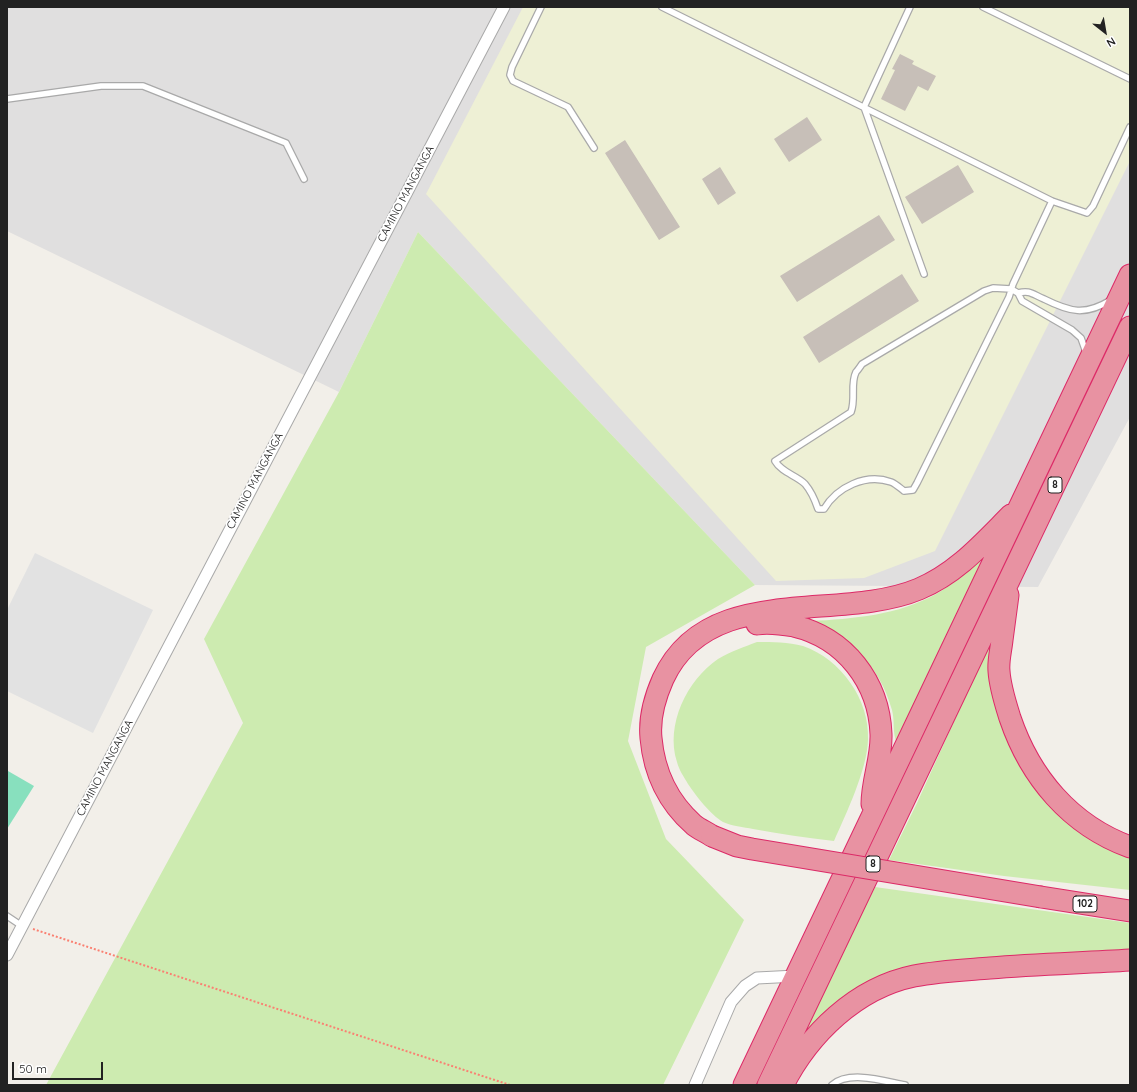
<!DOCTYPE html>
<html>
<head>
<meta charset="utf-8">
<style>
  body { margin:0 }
  #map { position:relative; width:1137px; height:1092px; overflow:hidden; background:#f2efe9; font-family:Quicksand,sans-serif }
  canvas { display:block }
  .frame { position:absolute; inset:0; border:8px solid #222; pointer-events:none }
  .north { position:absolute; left:1085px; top:12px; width:40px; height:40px; -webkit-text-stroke:3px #fff; paint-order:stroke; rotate:149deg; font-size:11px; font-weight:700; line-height:16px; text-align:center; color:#222 }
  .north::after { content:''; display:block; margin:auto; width:14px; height:18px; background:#222; clip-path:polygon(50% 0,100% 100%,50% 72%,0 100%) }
  .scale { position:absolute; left:12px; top:1062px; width:91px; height:18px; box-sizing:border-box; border:2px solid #222; border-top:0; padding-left:5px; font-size:12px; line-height:14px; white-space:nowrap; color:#222; -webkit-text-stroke:3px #fff; paint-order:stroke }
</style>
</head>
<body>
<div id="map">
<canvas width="1137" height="1092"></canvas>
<div class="frame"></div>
<div class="north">N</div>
<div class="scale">50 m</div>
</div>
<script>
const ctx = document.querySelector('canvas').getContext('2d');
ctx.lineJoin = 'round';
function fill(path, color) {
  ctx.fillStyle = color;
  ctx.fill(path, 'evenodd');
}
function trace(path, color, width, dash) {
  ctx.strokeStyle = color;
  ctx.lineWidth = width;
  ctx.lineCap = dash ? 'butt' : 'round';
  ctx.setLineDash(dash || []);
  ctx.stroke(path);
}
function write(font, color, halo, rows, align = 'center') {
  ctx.font = font + ' Quicksand,sans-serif';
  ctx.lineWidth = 3.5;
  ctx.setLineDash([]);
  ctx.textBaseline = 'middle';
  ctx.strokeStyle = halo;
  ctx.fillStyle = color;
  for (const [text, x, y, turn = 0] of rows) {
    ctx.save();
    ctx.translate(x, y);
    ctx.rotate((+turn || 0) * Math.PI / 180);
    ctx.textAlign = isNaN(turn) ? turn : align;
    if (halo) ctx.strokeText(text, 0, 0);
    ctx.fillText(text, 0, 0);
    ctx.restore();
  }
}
const residential = new Path2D(`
  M7 7H1130V417L1038 587 755 585 418 232 339 392 7 231Z`);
const farmland = new Path2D(`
  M523 7H1130V161L935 551 864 578 776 581 426 194Z`);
const grass = new Path2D(`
  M418 232 755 585 646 647 628 741 666 839 744 920 663 1085H46L243 723 204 639 339 392Z
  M978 559 981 564 897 743C892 733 895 721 892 710 879 664 852 642 811 621 852 619 899 615 936 594 952 585 965 572 978 559Z
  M998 624 995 645 1035 779 1130 851V890L1004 876 889 860 917 803Z
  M757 642C773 642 788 642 803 646 841 659 870 700 868 740 867 770 846 814 834 841 807 838 780 834 753 829 744 827 731 826 723 822 711 815 696 796 688 784 684 777 679 770 677 762 665 725 687 680 718 659 731 651 744 647 757 642Z
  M875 887 1130 923V955L906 975 791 1050Z`);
const pitch = new Path2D(`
  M8 771 34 786 7 829V773Z`);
const parking = new Path2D(`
  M35 553 153 610 93 733 7 691V610Z`);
const building = new Path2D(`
  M900 54 914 61 912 64 936 76 928 91 918 86 905 111 881 99 895 70 892 69Z
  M807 117 822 140 789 162 774 139Z
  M625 140 680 227 659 240 605 153Z
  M958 165 974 192 922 224 905 197Z
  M720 167 736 193 718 205 702 179Z
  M879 215 895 240 797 302 780 276Z
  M902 274 919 301 819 363 803 337Z`);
const path = new Path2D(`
  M33 929 510 1085`);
const lane = new Path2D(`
  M541 7 512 67 510 75 513 81 568 107 594 148
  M662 7 1052 201 1087 213 1093 206 1130 127
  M910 7 864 107 924 274
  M983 7 1130 79
  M7 99 101 86H143L286 143 304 179
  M1052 201 1013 284 1009 297 917 483 913 490 904 491C900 488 896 484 891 482 866 473 837 487 824 509H818C815 500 811 491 805 484 796 475 782 473 775 461L851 412C856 399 850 384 856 372 858 370 860 367 862 364L984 291 993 288 1011 289 1018 293 1022 301 1072 330 1081 338 1086 352
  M1018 293C1030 290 1032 294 1044 299 1070 312 1085 316 1111 300
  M7 916 22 926
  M832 1085C849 1070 884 1081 905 1085`);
const street = new Path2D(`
  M7 955 504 7
  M695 1085 731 1002 745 986 757 978 796 976`);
const highway = new Path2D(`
  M1008 595C1006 610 1004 625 1002 640 1001 650 998 661 999 671 1000 687 1005 702 1010 718 1030 777 1070 825 1130 847
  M757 624C770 622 782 624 794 626 845 638 879 682 881 734 882 758 872 780 872 804
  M712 836C706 832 699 829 694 825 668 802 654 772 651 738 649 718 655 697 663 679 708 581 838 623 919 589 957 573 983 543 1011 515
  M1041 897 1130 911
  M744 1085C874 815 1002 545 1130 275
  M768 1085 1130 327
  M783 1085C809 1034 856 988 914 976 939 971 965 970 990 968 1037 964 1083 963 1130 960`);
const highwayBridge = new Path2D(`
  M712 836 737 846 752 849 1041 897`);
const shields = [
  [1055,485,14],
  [873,864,14],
  [1085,904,24]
];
const shieldNames = [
  ["8",1055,485],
  ["8",873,864],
  ["102",1085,904]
];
const streetNames = [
  ["CAMINO MANGANGA",406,194,-62],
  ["CAMINO MANGANGA",255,481,-62],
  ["CAMINO MANGANGA",105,768,-62]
];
fill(residential, '#e0dfdf');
fill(farmland, '#eef0d5');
fill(grass, '#cdebb0');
fill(pitch, '#88e0be');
fill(parking, '#e2e2e2');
fill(building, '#c7bfb8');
trace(lane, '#a9a9a9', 8);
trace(street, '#a9a9a9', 13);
trace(highway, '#dc2a67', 23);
trace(path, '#fa8072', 2, [2, 2]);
trace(lane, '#fff', 5.5);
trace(street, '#fff', 11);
trace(highway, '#e892a2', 21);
trace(highwayBridge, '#dc2a67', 23, []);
trace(highwayBridge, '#e892a2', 21);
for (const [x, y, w] of shields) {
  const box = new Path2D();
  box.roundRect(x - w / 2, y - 8, w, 16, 3);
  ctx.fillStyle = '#fff';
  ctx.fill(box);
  trace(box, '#222', 1);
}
write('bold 10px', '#222', null, shieldNames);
write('11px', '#222', '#fff', streetNames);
</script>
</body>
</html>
